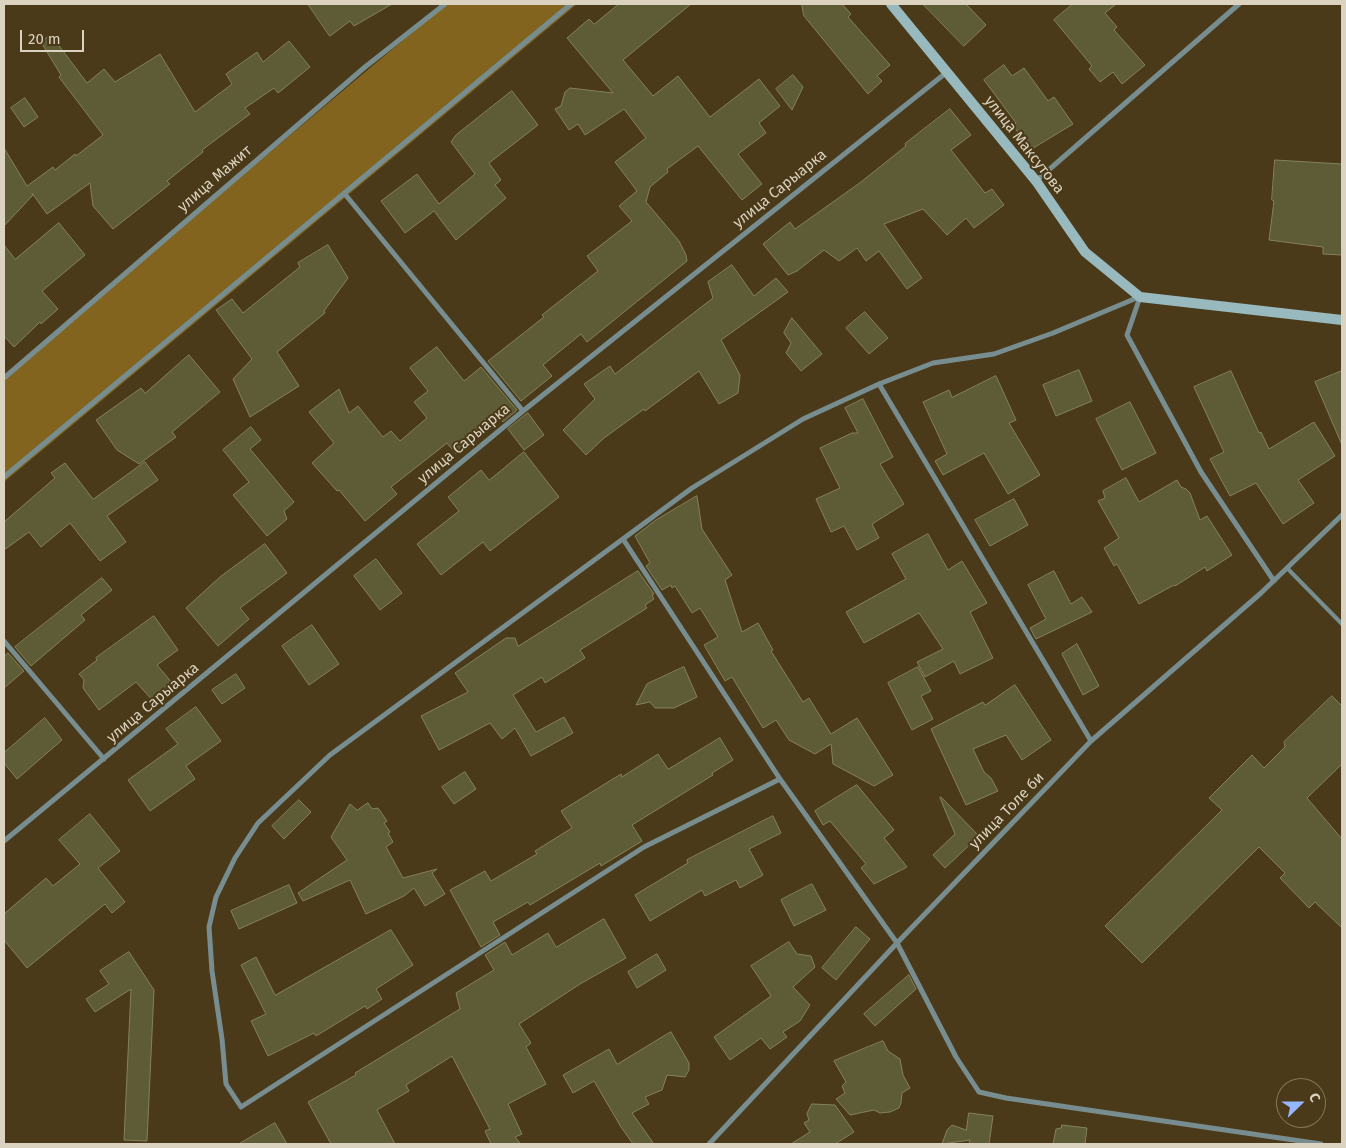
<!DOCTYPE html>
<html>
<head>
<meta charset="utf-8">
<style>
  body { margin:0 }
  #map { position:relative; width:1346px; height:1148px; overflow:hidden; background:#4a3a19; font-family:"Fira Sans",sans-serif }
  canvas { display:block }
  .frame { position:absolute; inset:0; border:5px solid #dbd2bf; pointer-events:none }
  .north { position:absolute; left:1276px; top:1078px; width:50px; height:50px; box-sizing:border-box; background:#4a3a19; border:1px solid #84775b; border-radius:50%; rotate:68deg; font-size:14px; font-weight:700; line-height:20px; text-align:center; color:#dbd2bf }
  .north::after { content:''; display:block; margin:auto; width:18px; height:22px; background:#95b7fd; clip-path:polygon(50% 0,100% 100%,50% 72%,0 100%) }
  .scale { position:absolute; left:20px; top:30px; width:64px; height:22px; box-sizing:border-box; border:2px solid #dbd2bf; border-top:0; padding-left:6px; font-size:15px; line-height:18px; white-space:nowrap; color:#dbd2bf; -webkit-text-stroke:4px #4a3a19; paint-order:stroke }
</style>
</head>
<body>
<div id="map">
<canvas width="1346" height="1148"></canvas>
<div class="frame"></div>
<div class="north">С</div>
<div class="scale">20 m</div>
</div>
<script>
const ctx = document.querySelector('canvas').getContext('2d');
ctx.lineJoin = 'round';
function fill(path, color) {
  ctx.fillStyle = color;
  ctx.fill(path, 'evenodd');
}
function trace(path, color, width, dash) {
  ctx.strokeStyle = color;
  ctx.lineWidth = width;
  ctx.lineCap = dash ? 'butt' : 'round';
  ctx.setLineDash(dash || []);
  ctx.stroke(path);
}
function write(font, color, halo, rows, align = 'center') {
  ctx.font = font + ' "Fira Sans",sans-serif';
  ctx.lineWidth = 4;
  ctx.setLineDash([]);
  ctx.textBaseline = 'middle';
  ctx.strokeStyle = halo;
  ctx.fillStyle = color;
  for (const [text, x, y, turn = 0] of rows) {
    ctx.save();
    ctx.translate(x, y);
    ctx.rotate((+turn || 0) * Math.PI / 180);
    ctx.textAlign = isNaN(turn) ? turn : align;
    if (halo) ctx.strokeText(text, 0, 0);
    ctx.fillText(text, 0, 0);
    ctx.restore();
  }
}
const forest = new Path2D(`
  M446 4H577L4 482V376Z`);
const building = new Path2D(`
  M308 4H392L354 26 350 21 330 36Z
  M619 4H691L623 60 653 96 678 76 710 117 759 79 780 106 759 123 766 133 738 154 762 184 742 200 698 146 667 169 668 172 650 187 646 202 679 241 686 255 687 261 587 342 581 334 543 365 552 376 521 401 488 361 544 317 542 315 598 271 587 256 632 221 619 206 637 191 615 162 646 138 624 109 585 135 578 124 569 130 555 109 561 106 565 92 570 88 613 93 567 38 589 19 594 24Z
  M802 4H842L851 14 848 17 890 65 877 76 882 81 868 94 804 16Z
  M923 4H966L986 25 964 46Z
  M1073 4H1116L1105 13 1117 27 1114 30 1145 65 1122 84 1113 72 1100 82 1089 69 1092 66 1054 20Z
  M51 35 87 83 104 69 115 82 160 54 195 112 232 84 226 74 257 52 263 62 289 41 310 67 278 93 274 88 245 108 250 114 202 150 203 152 167 181 170 184 113 229 93 206 90 183 47 214 32 193 33 195 4 226V148L27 186 53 167 55 170 75 154 76 156 103 135 59 77 61 75 41 42Z
  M1004 65 1012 76 1024 68 1048 101 1054 97 1073 124 1030 150 1013 125 1016 123 984 80Z
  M793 75 803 87 792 110 776 89Z
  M512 91 538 125 489 163 501 180 495 185 506 198 456 240 434 211 405 233 381 201 417 174 439 204 475 174 451 142 456 135Z
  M25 98 38 117 24 127 11 108Z
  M950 109 971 135 951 150 985 193 992 189 1004 205 974 228 966 218 947 235 923 209 884 224 922 278 907 289 879 251 866 261 857 248 839 261 824 250 797 271 788 275 763 244 790 222 795 229 861 182 906 146 905 144Z
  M1275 160 1342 164V255L1323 254V247L1269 240 1274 201 1272 200Z
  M59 223 85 255 42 291 58 309 41 324 40 322 14 347 4 336V245L15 259Z
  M328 245 348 278 324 311 325 313 277 352 299 386 250 417 233 379 252 359 216 310 232 299 243 313 300 267 298 263Z
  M732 265 754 296 776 278 788 292 721 340 740 375 738 393 719 404 699 371 645 411 644 409 604 438 586 455 563 430 595 399 584 384 610 366 615 374 713 298 708 282Z
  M865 312 888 338 869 354 846 328Z
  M792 318 822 354 801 371 786 353 791 343 784 333Z
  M437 347 464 381 481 367 517 410 503 422 500 418 456 454 447 443 391 487 397 494 365 521 339 490 337 491 312 463 334 443 309 412 339 389 349 413 358 406 383 437 391 431 400 441 427 418 414 402 428 391 410 368Z
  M189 355 220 392 172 432 176 437 139 464 117 450 96 420 141 388 145 393Z
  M1079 370 1092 401 1056 416 1043 385Z
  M1231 371 1259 433 1261 432 1269 449 1314 422 1335 456 1298 480 1314 503 1283 524 1256 483 1230 496 1210 459 1224 452 1194 387Z
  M1342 371V445L1315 382Z
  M996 376 1016 420 1009 423 1040 475 1008 494 984 453 943 475 935 461 947 454 923 402 949 390 952 397Z
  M863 399 893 457 880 464 904 504 872 524 879 538 857 550 844 526 831 532 816 499 840 488 820 448 852 433H858L845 408Z
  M1130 402 1156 453 1122 470 1096 419Z
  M528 413 544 435 524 450 508 429Z
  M251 427 261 440 250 449 294 502 284 511 287 519 267 536 233 495 249 482 223 450Z
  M524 452 559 497 490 551 483 542 441 575 417 544 459 511 448 497 481 470 489 480Z
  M145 462 158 480 107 516 126 542 100 561 70 523 41 547 29 532 4 550V522L55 478 51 473 65 463 93 499Z
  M1126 478 1139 502 1177 480 1181 487 1186 489 1190 493 1200 520 1207 516 1232 555 1207 571 1205 567 1175 586 1174 585 1139 604 1117 564 1114 566 1104 548 1119 538 1098 501 1105 498 1103 491Z
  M697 496 702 529 732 575 725 580 742 632 758 623 773 650 771 651 803 702 809 698 831 734 857 718 893 775 874 786 833 764 831 744 815 754 789 740 776 720 763 728 732 677 725 681 704 645 718 637 700 608 692 613 675 586 672 588 671 585 662 590 646 566 650 563 635 536 656 520Z
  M1014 499 1028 525 990 546 975 520Z
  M928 534 948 570 962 561 987 603 970 612 993 658 960 674 954 661 925 677 917 662 943 649 919 613 864 643 846 612 906 579 892 554Z
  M265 544 287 573 240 608 249 619 218 646 186 608 220 577Z
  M376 559 402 593 380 610 354 576Z
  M638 571 654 594 652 595 654 599 645 605 647 608 580 650 585 658 545 683 542 677 513 695 536 732 564 717 573 733 531 756 515 728 502 739 490 723 439 750 421 716 468 692 455 673 506 638H515L518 646Z
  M1054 571 1071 604 1082 597 1092 612 1036 639 1030 628 1046 619 1028 585Z
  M102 578 112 590 81 615 85 620 31 666 15 647Z
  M154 616 178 650 157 665 173 684 153 701 136 682 99 710 83 688 84 680 79 674 97 660 96 658Z
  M312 625 339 664 309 685 282 646Z
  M1077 644 1099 686 1083 695 1062 654Z
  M8 653 24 671 4 688V657Z
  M684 667 697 697 674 708H655L650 702 636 705 647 684Z
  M918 667 931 691 921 696 933 719 912 730 888 683Z
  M236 674 245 688 222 704 212 690Z
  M1015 685 1051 740 1022 760 1006 735 973 749 984 772 991 778 998 791 966 805 931 729 983 702 985 705Z
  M1332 696 1342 706V764L1307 798 1342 839V928L1315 902 1309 908 1280 878 1285 873 1259 847 1142 963 1105 926 1222 810 1209 798 1252 755 1264 768 1285 747 1284 742Z
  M196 707 221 741 186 766 195 779 150 811 128 780 178 744 166 729Z
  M45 718 62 740 17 779 4 763V753Z
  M720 738 733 760 712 773 713 775 632 825 642 841 601 866 600 863 530 905 528 902 493 922 500 935 481 947 450 890 485 871 491 881 537 854 535 851 572 828 561 811 621 774 622 777 658 754 668 769Z
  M465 772 476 789 454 804 442 787Z
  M857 785 894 830 884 838 907 867 874 884 861 868 866 864 830 821 823 825 815 811Z
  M941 797 979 836 945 868 933 855 955 834 940 798Z
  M299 800 311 812 284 839 272 826Z
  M368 803 372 809 378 808 387 821 384 823 390 832 388 833 393 842 386 847 403 878 437 869 432 873 445 894 425 906 414 888 404 896 366 914 350 880 303 901 298 893 347 860 331 837 350 804 357 810Z
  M90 814 120 851 98 868 125 902 112 913 105 904 27 968 4 940V914L46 878 53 886 80 864 59 840Z
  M773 816 781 833 749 849 763 875 740 888 736 880 705 896 702 890 650 921 635 895 688 863 687 860Z
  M812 884 826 910 794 926 781 900Z
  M289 885 297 903 239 929 231 911Z
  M604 919 626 958 580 984 519 1024 531 1043 526 1047 546 1084 508 1104 522 1134 515 1137 521 1144H491L485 1131 490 1129 452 1056 406 1085 409 1091 377 1110 395 1144H331L308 1102 356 1075 355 1073 460 1009 456 993 494 970 485 955 505 942 512 955 548 933 556 947Z
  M856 927 870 939 836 980 822 968Z
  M391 930 413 965 376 989 382 999 367 1009 365 1006 316 1036 314 1033 268 1056 251 1021 266 1014 241 965 256 957 275 995Z
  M789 942 797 954 811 956 815 967 793 987 810 1005 800 1021 783 1032 787 1037 770 1049 761 1038 730 1060 714 1037 771 996 751 966Z
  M129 952 154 990 147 1141 124 1140 131 989 95 1012 86 999 109 984 100 971Z
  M657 954 666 970 637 988 628 972Z
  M909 975 916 989 875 1026 864 1014Z
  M671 1032 689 1063V1070L685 1077 667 1075 662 1090 645 1097 649 1104 632 1113 654 1144H633L621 1127 594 1081 573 1093 563 1075 609 1049 617 1064Z
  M883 1041 888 1051 900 1059 903 1075 910 1088 902 1093 901 1103 899 1108 890 1112 880 1113 874 1110 850 1115 836 1099 845 1093 842 1086 846 1082 834 1061Z
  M812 1104 835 1105 854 1132 835 1144H791L810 1132 804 1123 809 1120 807 1114Z
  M969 1113 993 1116 989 1144H969L970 1140 942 1144 947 1130 952 1125 966 1130Z
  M275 1123 287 1144H239Z
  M1062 1125 1087 1128 1085 1144H1053L1056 1129 1061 1128Z`);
const lane = new Path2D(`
  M1287 568 1342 624`);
const street = new Path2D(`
  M1036 181 1239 4
  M344 193 523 411
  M1140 297 1127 335 1201 472 1274 581
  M4 378 365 67 445 4
  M879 384 1091 741
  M4 477 571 4
  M623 539 780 779 897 943 956 1057 979 1092 1006 1098 1321 1144
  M4 641 104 759
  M780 779 644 847 241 1107 226 1084 222 1039 212 971 209 927 216 897 235 858 258 823 330 755 692 488 803 419 879 384 933 363 994 354 1053 333 1139 297
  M4 841 523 411 947 72
  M709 1144 897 943 1091 741 1261 593 1342 515`);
const secondary = new Path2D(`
  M891 4 1036 181 1085 252 1140 297 1342 320`);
const streetNames = [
  ["улица Максутова",1024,145,52],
  ["улица Мажит",215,179,-41],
  ["улица Сарыарка",780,189,-39],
  ["улица Сарыарка",464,444,-40],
  ["улица Сарыарка",153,703,-40],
  ["улица Толе би",1007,811,-46]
];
fill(forest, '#82641e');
fill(building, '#5e5c37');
trace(building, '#84815b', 1);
trace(lane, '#788d8f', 4);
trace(street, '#788d8f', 5);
trace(secondary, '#98b9bd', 10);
write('15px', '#dbd2bf', '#4a3a19', streetNames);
</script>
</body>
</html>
